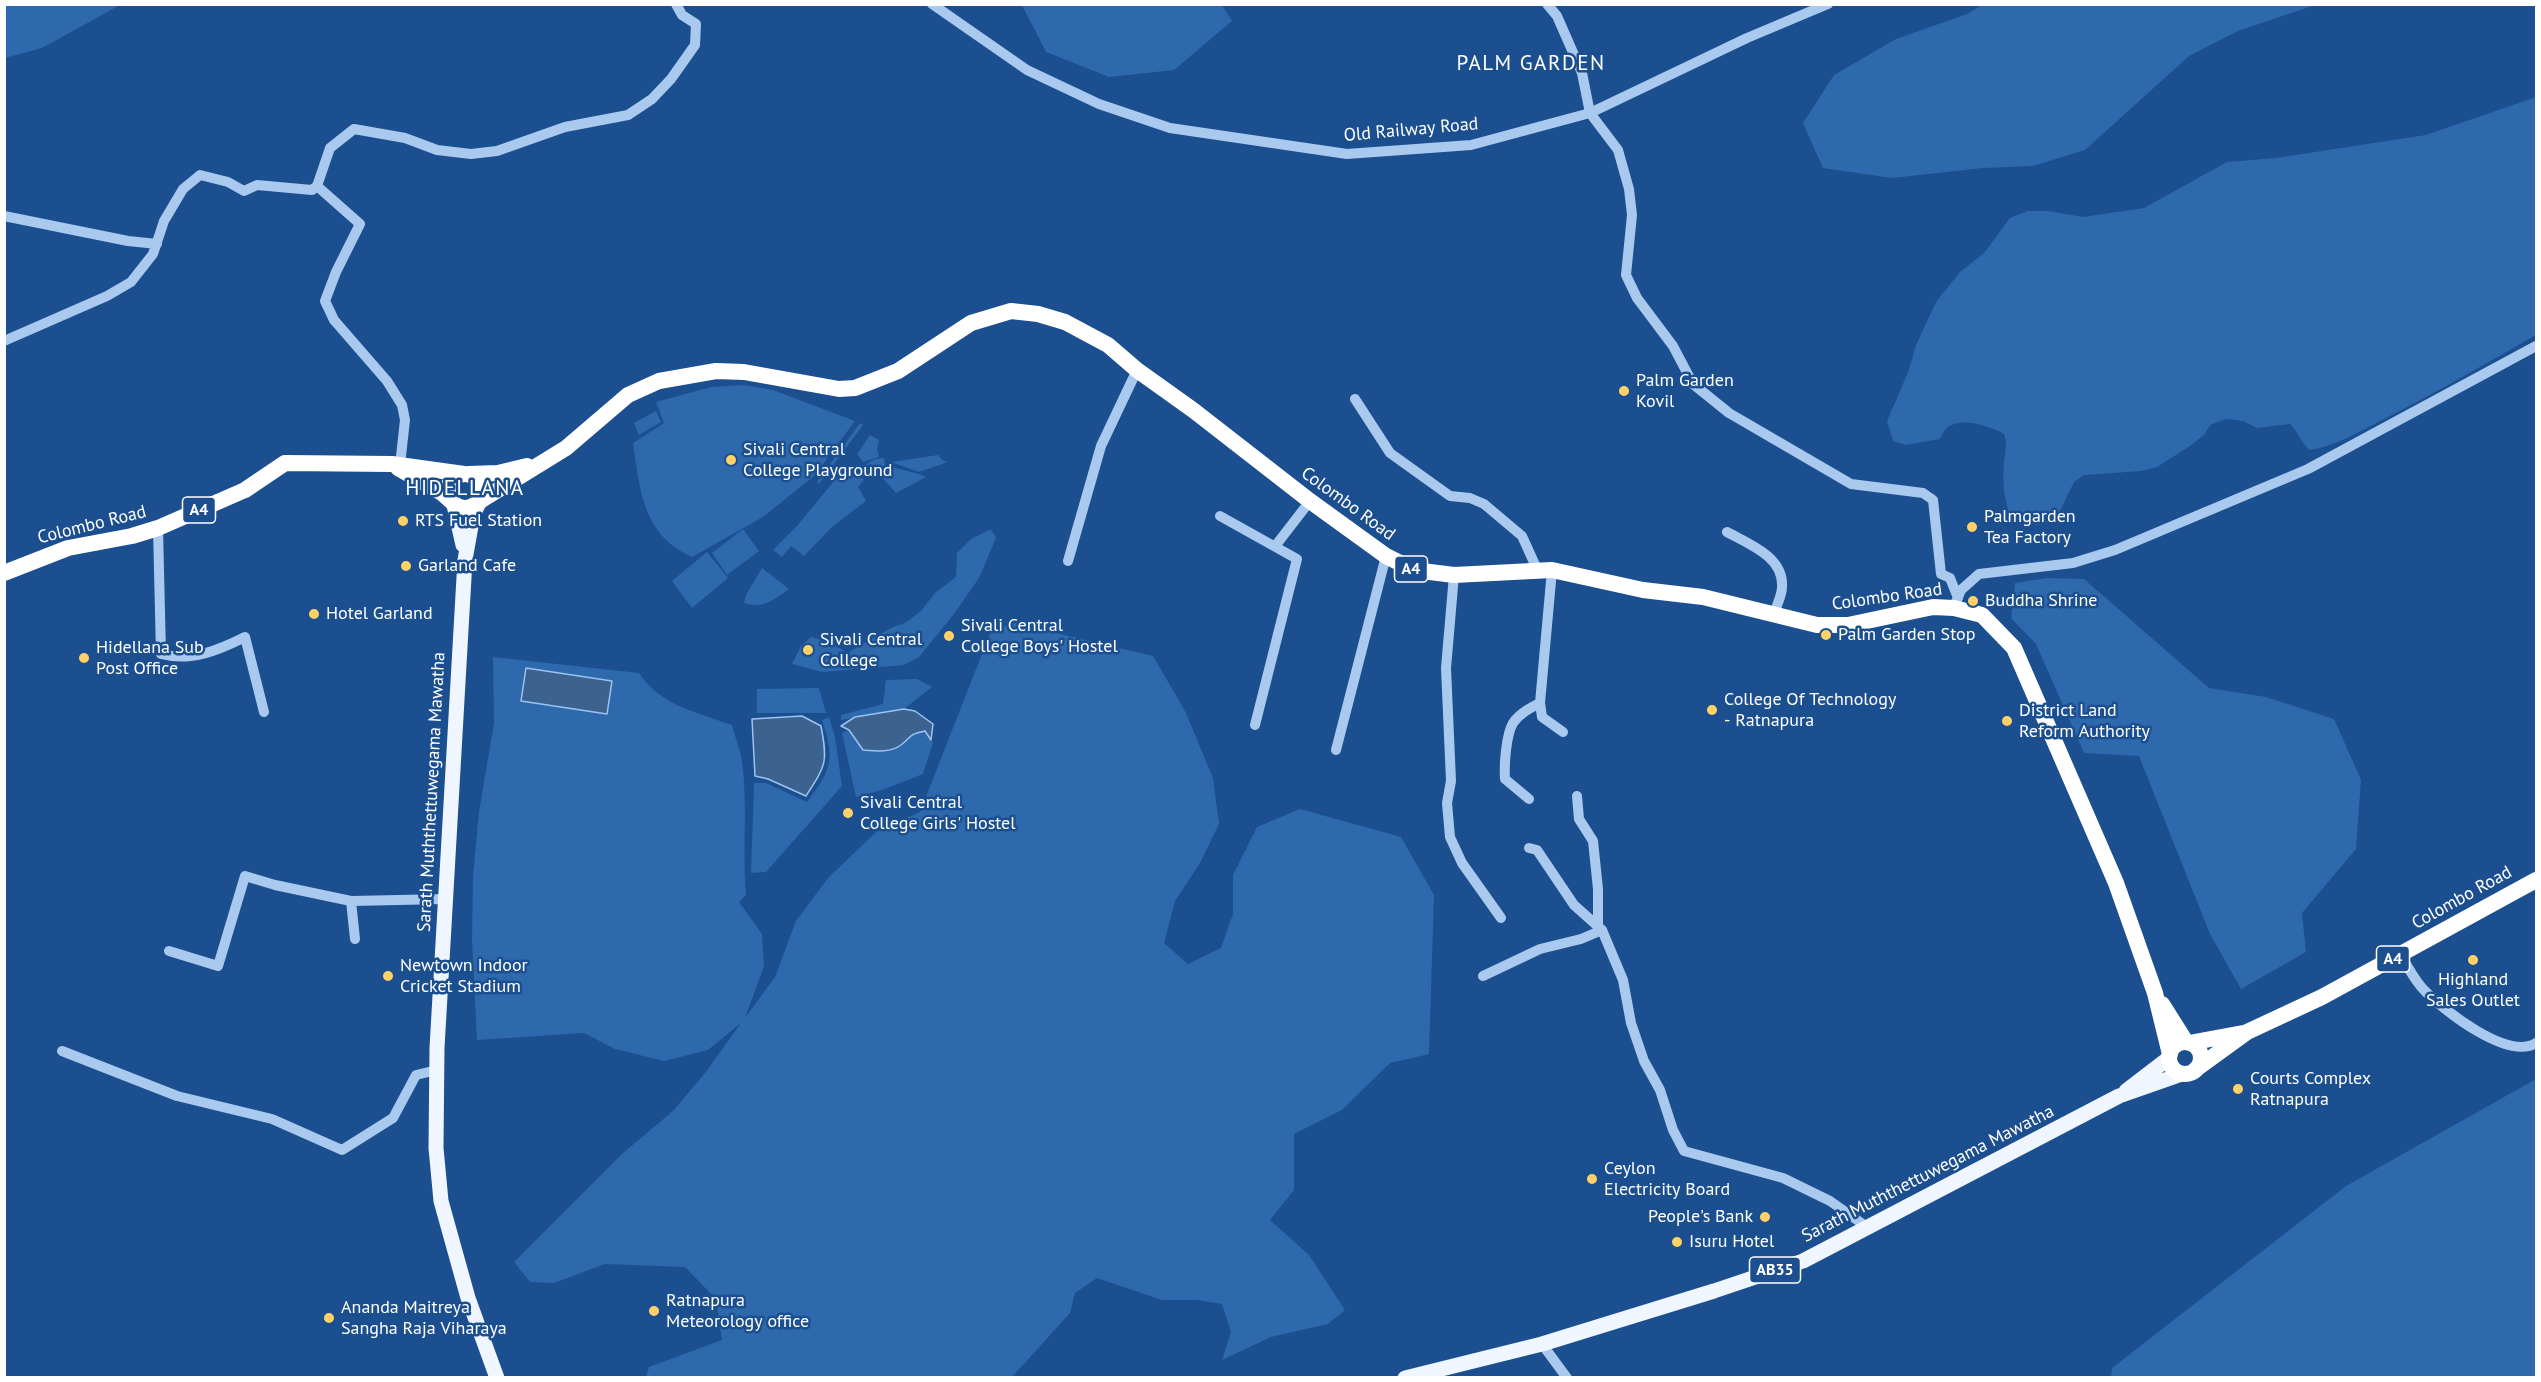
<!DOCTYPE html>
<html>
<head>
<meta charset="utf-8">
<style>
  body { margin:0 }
  #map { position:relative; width:2541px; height:1382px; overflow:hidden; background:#1b4f8f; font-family:"PT Sans",sans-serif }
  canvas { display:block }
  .frame { position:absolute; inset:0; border:6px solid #fff; pointer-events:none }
</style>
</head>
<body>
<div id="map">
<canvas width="2541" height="1382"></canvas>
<div class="frame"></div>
</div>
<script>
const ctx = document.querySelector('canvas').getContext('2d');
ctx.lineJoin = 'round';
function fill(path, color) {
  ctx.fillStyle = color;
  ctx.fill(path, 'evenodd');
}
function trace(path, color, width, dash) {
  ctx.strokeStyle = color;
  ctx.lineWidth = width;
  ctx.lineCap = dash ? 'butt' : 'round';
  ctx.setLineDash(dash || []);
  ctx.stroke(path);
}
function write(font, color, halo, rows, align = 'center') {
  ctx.font = font + ' "PT Sans",sans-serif';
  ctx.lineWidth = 5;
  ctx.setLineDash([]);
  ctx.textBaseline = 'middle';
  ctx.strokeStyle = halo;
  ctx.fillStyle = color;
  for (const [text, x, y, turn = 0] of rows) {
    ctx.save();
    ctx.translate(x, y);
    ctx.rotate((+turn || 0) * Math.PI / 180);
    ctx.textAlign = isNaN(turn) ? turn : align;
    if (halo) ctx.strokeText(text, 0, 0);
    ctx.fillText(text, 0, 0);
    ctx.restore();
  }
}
const green = new Path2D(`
  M5 4H120V5L42 48 5 58Z
  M1984 4H2315V5L2238 31 2189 56 2085 150 2033 166 1983 168 1892 178 1823 168 1803 123 1834 75 1896 39 1967 14Z
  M1022 5H1222L1232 21 1174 70 1109 77 1046 52Z
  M2536 97V335C2487 363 2437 392 2386 418 2362 430 2337 446 2310 450 2300 443 2299 432 2290 424L2257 428 2243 421 2226 419 2210 425 2205 434 2190 446 2157 467 2141 471 2084 475 2074 482 2055 521 2038 525 2014 524C2004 504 2002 484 2004 462 2006 451 2007 444 2004 434 1989 426 1963 417 1948 427 1945 429 1942 435 1940 439L1906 445 1893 441 1887 421 1909 370 1916 345 1936 302 1960 272 1984 253 2010 218 2028 211H2048L2083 217 2144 208 2227 162 2276 158 2426 135Z
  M744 385 773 390 855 421 814 476 763 517 692 557C643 535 640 491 633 443L664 423 656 402 711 387Z
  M656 411 661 422 639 435 634 423Z
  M860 423 863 425 819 484 817 482Z
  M870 435 879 440 877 450 879 457 863 462 857 454Z
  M938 455 943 461 948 462 919 472 891 462Z
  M884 458 885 466 878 472 871 473 865 465 875 459Z
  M847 465 864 480 858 487 866 501 832 527 804 556 791 546 782 557 773 550 797 526Z
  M888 466 922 475 926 477 896 493 880 475Z
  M743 529 759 551 727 575 712 553Z
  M991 529 996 538 979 578 954 614 919 657 904 665 822 672 792 664 801 646 811 637 832 643 847 653 893 627 905 623 921 611 935 593 956 577 957 553 971 539Z
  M707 552 728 578 692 608 672 581Z
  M762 568 789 589C774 600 763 609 744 603L746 595Z
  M2047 578 2084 579 2209 688 2266 697 2334 719 2361 780 2356 849 2302 913 2306 952 2241 989 2210 934 2139 756 2084 753 2036 644 2011 618 2015 583Z
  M1020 621 1060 634 1153 656 1185 711 1213 778 1219 824 1200 863 1175 901 1164 943 1188 964 1221 948 1233 914V875L1257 827 1300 809 1401 837 1434 895 1429 1054 1390 1063 1342 1110 1294 1134V1190L1270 1220 1309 1255 1345 1310 1328 1324 1271 1337 1222 1360 1231 1332 1222 1304 1197 1300H1162L1097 1278 1075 1293 1070 1313 1012 1377H646L649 1367 722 1340 716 1299 685 1267 605 1264 554 1283 530 1282 514 1262 623 1153 673 1111 705 1073 741 1023 708 1050 664 1061 615 1049 584 1033 477 1040 472 940 473 876 479 812 494 723 493 657 639 673C661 706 696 712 732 725 735 737 740 749 742 761 748 806 742 850 746 895L739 902 762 934 764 966 745 1018 775 977 796 921 828 878 876 832 920 812 991 631Z
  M917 679 932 687 904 709 841 720V715L883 704 886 680Z
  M819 688 826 713H757V689Z
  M829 717 835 737 842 786 766 872 751 873 754 783H766L807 802C832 769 835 759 822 720Z
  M849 730 863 750C875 751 891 753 901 745 913 735 908 735 925 731L933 743 923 774 882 790 856 797 842 733Z
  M2536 1079V1377H2111L2112 1368 2346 1186Z`);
const water = new Path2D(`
  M526 668 612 681 607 714 521 701Z
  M904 709 915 711 933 724 931 740 925 731C907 735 913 736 901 745 890 753 875 751 863 750L849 730 841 726 855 717Z
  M802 716 821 726C828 763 826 765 806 796L768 779 755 776 752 719Z`);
const minor = new Path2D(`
  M932 4 1027 70 1099 104 1170 128 1347 154 1471 145 1590 113 1747 38 1828 4
  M1547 4 1557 16 1582 73 1590 113 1618 150 1629 189 1632 215 1626 275 1637 298 1673 346 1693 384 1729 413 1851 484 1923 493 1933 500 1941 574 1950 578 1958 598
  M4 216 128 241 157 244
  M4 341 107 296 131 282 153 254 164 221 183 189 200 175 228 182 244 191 257 185 312 190 317 186
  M1355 399 1390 453 1450 496 1470 498 1484 504 1522 536 1537 569
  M400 465 405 420 402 405 387 381 334 320 325 301 336 272 360 224 317 186 330 148 354 129 405 138 437 150 471 154 497 151 565 127 628 115 652 99 671 79 695 45 696 24 682 15 676 4
  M1220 516 1297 559 1255 725
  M158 528 161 654C191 662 219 650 245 637L264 712
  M1727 532C1749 544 1784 557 1782 587 1782 596 1776 606 1774 615
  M1276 545 1310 501
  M1068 561 1101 446 1137 370
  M1454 575 1446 668 1451 781 1447 803 1450 837 1462 863 1501 918
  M1956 602 1961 590 1979 574 2073 563 2115 550 2308 469 2536 346
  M1540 703 1542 717 1563 732
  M1336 750 1386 556
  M1577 796 1579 819 1593 841 1598 889V925
  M1529 799 1505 779C1504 765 1506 735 1513 723 1520 713 1530 708 1540 703L1552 570
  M1529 848 1537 850 1574 905 1602 930 1623 980 1631 1023 1644 1061 1660 1090 1673 1130 1684 1151 1783 1178 1830 1201 1867 1227
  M355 939 351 901 446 899
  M169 951 218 966 245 876 275 885 351 901
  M2400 955C2408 966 2414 980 2424 990 2443 1010 2508 1061 2536 1043
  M1483 976 1540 949 1581 939 1602 930
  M62 1051 177 1096 272 1119 342 1150 393 1118 416 1075 437 1070
  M1542 1344 1567 1378`);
const major = new Path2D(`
  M479 503 473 515 465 560 437 1048 436 1148 441 1201 468 1298 497 1378
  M454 505 463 545
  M2126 1091 2169 1058
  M1405 1378 1542 1344 1714 1291 1803 1261 2119 1096 2182 1074`);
const highway = new Path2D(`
  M398 468 442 493 451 501
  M448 491a17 17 0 1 1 34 0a17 17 0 1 1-34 0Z
  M469 474 498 473 527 466
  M480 501 566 448 628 395 659 381 716 371 744 372 839 389 855 388 898 371 971 323 1011 311 1038 314 1065 322 1108 345 1137 370 1193 410 1310 501 1386 556 1414 570 1454 575 1552 570 1643 590 1703 597 1817 625H1848L1933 607 1954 608 1982 615 2014 648 2116 883 2155 993 2170 1054
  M4 573 68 548 132 536 158 528 245 490 285 463 392 464 464 474
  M2162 1004 2186 1042
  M2169 1058a16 16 0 1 1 32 0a16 16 0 1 1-32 0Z
  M2189 1043 2243 1033
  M2196 1069 2247 1032 2322 997 2536 880`);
const markers = [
  [1624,391,6,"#ffd166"],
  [731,460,6,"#ffd166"],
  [403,521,6,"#ffd166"],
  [1972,527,6,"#ffd166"],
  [406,566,6,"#ffd166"],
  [1973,601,6,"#ffd166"],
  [314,614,6,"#ffd166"],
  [1826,635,6,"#ffd166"],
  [949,636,6,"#ffd166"],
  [808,650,6,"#ffd166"],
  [84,658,6,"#ffd166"],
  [1712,710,6,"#ffd166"],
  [2007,721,6,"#ffd166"],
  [848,813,6,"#ffd166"],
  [2473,960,6,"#ffd166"],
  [388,976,6,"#ffd166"],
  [2238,1089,6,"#ffd166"],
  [1592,1179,6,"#ffd166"],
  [1765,1217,6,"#ffd166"],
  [1677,1242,6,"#ffd166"],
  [654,1311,6,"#ffd166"],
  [329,1318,6,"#ffd166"]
];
const shields = [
  [199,510,33],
  [1411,569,33],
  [2393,959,33],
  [1775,1270,51]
];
const shieldNames = [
  ["A4",199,510],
  ["A4",1411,569],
  ["A4",2393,959],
  ["AB35",1775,1270]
];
const streetNames = [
  ["Old Railway Road",1411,130,-5],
  ["Colombo Road",1348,504,36],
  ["Colombo Road",92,525,-14],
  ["Colombo Road",1887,597,-8],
  ["Sarath Muththettuwegama Mawatha",432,792,-87],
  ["Colombo Road",2462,898,-29],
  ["Sarath Muththettuwegama Mawatha",1928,1174,-27]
];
const poiNames = [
  ["Palm Garden",1636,381],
  ["Kovil",1636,402],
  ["Sivali Central",743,450],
  ["College Playground",743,471],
  ["Palmgarden",1984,517],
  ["Tea Factory",1984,538],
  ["RTS Fuel Station",415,521],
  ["Garland Cafe",418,566],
  ["Buddha Shrine",1985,601],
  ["Hotel Garland",326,614],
  ["Sivali Central",961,626],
  ["College Boys' Hostel",961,647],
  ["Palm Garden Stop",1838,635],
  ["Sivali Central",820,640],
  ["College",820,661],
  ["Hidellana Sub",96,648],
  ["Post Office",96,669],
  ["College Of Technology",1724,700],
  ["- Ratnapura",1724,721],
  ["District Land",2019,711],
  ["Reform Authority",2019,732],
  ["Sivali Central",860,803],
  ["College Girls' Hostel",860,824],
  ["Newtown Indoor",400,966],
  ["Cricket Stadium",400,987],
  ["Highland",2473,980,"center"],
  ["Sales Outlet",2473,1001,"center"],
  ["Courts Complex",2250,1079],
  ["Ratnapura",2250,1100],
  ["Ceylon",1604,1169],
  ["Electricity Board",1604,1190],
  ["People's Bank",1753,1217,"right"],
  ["Isuru Hotel",1689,1242],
  ["Ratnapura",666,1301],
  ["Meteorology office",666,1322],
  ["Ananda Maitreya",341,1308],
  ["Sangha Raja Viharaya",341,1329]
];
const quarterNames = [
  ["PALM GARDEN",1531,64],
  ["HIDELLANA",465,489]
];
fill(green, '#2e69ad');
fill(water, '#3c6290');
trace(water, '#9cc4f0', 1.5);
trace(minor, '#a9c9ee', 10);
trace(major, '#f0f6ff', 15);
trace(highway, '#fff', 16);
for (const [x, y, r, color] of markers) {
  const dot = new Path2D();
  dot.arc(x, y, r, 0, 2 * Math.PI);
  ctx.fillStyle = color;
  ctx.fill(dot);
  trace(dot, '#1b4f8f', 2);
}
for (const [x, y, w] of shields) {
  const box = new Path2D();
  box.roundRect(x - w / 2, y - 13, w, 26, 4.5);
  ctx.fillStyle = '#1b4f8f';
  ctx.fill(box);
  trace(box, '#fff', 1.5);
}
write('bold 16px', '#fff', null, shieldNames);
write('18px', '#fff', '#1b4f8f', streetNames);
write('18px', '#fff', '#1b4f8f', poiNames, 'left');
ctx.letterSpacing = '1.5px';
write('21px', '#fff', '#1b4f8f', quarterNames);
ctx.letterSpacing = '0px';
</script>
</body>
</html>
